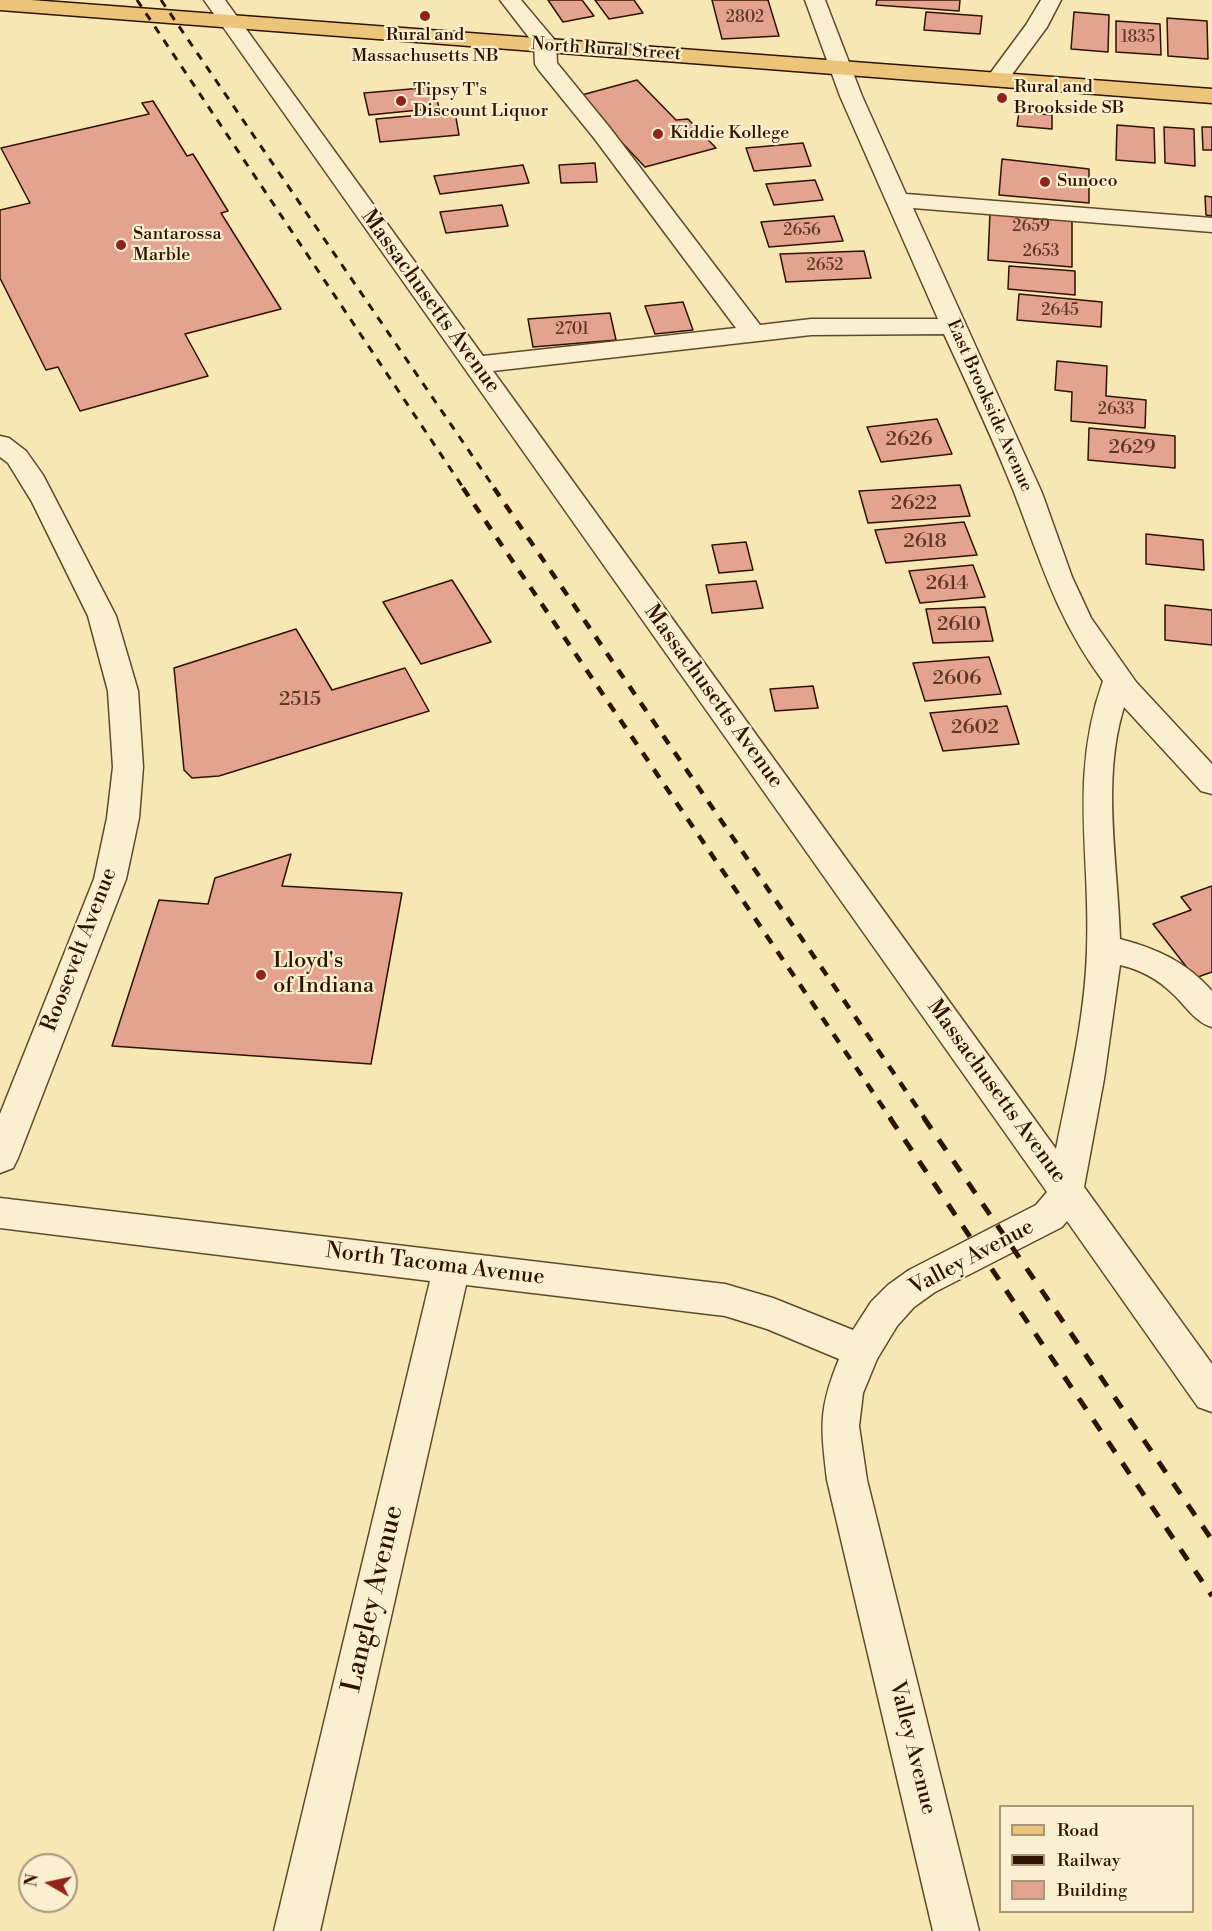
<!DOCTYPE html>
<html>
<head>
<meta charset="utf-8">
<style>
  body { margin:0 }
  #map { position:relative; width:1212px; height:1931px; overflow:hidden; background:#f7e7b4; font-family:"Libre Bodoni",serif }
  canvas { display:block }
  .legend { position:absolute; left:999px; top:1805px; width:195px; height:108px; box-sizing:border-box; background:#faefce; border:2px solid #a9977c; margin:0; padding:8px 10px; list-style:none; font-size:18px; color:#2f1300 }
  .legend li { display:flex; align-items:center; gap:12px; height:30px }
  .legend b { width:30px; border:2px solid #a9977c }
  .north { position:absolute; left:18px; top:1853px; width:60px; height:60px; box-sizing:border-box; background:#faefce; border:2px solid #a9977c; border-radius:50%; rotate:279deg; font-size:16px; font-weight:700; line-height:24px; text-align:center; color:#2f1300 }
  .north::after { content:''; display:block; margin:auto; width:21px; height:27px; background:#8f2418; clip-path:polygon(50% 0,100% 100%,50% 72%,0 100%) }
</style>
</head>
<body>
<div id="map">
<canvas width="1212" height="1931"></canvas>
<ul class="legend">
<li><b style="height:8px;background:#ecc47a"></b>Road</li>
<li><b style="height:8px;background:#2f1300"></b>Railway</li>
<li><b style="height:16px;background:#e4a38f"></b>Building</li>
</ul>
<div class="north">N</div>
</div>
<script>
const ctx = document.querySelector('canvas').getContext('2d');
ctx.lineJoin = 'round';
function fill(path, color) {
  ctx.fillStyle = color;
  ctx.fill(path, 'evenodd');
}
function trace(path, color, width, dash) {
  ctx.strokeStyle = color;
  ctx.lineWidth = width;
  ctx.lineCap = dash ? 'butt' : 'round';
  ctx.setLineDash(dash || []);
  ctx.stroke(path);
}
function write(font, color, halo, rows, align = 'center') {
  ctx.font = font + ' "Libre Bodoni",serif';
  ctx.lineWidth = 4.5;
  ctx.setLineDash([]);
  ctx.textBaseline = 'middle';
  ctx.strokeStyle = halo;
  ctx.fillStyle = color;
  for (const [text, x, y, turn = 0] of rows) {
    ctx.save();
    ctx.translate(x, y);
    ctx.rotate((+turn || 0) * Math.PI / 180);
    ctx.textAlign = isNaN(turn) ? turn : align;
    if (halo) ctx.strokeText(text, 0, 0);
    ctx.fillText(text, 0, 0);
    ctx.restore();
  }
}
const building = new Path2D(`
  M548 0H582L594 16 563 22Z
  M595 0H634L643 13 609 19Z
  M712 0H768L779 36 722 39Z
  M877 0H960L959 11 876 5Z
  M926 12 982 16 980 34 924 30Z
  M1074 12 1109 15 1108 52 1071 49Z
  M1167 18 1207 21 1208 59 1168 56Z
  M1116 21 1160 24 1161 55 1116 52Z
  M637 80 676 120 688 119 716 148 645 167 578 96Z
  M434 87 439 108 369 115 364 93Z
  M153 101 187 156 193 154 228 211 221 213 281 309 185 334 208 376 80 411 58 367 46 370 0 278V210L30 203 1 148 149 114 142 103Z
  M455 112 459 135 380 142 376 119Z
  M1019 112 1052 115V129L1017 126Z
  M1117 125 1154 128 1155 163 1116 160Z
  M1164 127 1194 129 1195 166 1165 163Z
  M1202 127H1212V150H1203Z
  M803 143 811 166 754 171 746 148Z
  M1002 159 1089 169V203L999 195Z
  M595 163 597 182 561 183 559 165Z
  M523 165 529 183 440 194 434 176Z
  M815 180 823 200 774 205 766 184Z
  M1205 196 1212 197V216L1206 215Z
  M502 205 508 226 446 233 440 212Z
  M990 212 1072 218V267L988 260Z
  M834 216 843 241 769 247 761 222Z
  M864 251 871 278 786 282 780 254Z
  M1009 266 1075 271V295L1008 289Z
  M1019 294 1102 302 1101 327 1017 320Z
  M683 302 693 330 655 334 645 306Z
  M610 313 616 340 533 347 528 319Z
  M1057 361 1107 366 1106 396 1146 400 1145 428 1071 421 1072 392 1055 390Z
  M937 419 952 454 881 462 867 427Z
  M1089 428 1175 436V468L1088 460Z
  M960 485 970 516 868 523 859 491Z
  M964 522 977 555 886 563 875 530Z
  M1146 534 1203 540 1204 570 1146 564Z
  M746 542 753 570 719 573 712 545Z
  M973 565 985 597 920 603 909 571Z
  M452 580 491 642 421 664 383 602Z
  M756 581 763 608 712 613 706 585Z
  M1165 605 1212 610V645L1165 640Z
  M985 607 993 641 933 643 926 609Z
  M296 629 332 690 405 668 429 711 219 776 192 778 184 770 174 668Z
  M989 657 1001 694 925 701 913 663Z
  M813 686 818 708 775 711 770 689Z
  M1007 706 1019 744 943 751 930 713Z
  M291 854 282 886 402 893 371 1064 112 1046 159 900 208 904 215 878Z
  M1212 886V972L1195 978 1153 924 1191 910 1181 897Z`);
const minor = new Path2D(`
  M204 0H225L483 356 736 328 594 138 538 69 535 64 534 44 500 0H521L553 38 556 43 557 63 610 128 760 325 811 319H938L840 96 805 0H825L862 96 906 194 1212 218V232L913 208 1042 493 1072 577 1091 618 1136 682 1212 764V794L1201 791 1124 707C1101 780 1118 864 1120 939 1158 949 1186 962 1212 991V1027C1195 1022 1186 1006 1173 994 1158 979 1141 970 1120 965L1104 1079 1084 1187 1212 1364V1412L1198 1407 1067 1221 1062 1227 935 1292 914 1307 897 1326 877 1359 863 1393 859 1426 867 1480 979 1931H933L827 1480C821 1427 818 1410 839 1359L767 1329 725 1316 466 1285 320 1931H274L430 1281 0 1228V1198L725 1284 773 1298 853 1330 871 1302 888 1285 909 1270 1036 1205 1047 1192ZM944 334C968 386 993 439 1014 492 1042 564 1056 617 1103 681 1069 777 1091 854 1087 951 1085 1017 1069 1084 1056 1149L493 371 811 335Z
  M1041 0H1061L1047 27 1005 84H989L986 79 1026 25Z
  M0 436 9 438 26 451 43 475 116 616 138 691 143 767 139 818 126 879 18 1158 13 1168 0 1173V1114L94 879 107 818 113 767 108 691 88 616 32 502 8 463 0 457Z`);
const major = new Path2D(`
  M0 0H31L1212 89V103L0 10Z`);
const railFar2 = new Path2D(`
  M137 0 464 489
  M161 0 495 489`);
const railFar1 = new Path2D(`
  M463 488 891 1119
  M494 488 925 1119`);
const rail = new Path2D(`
  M890 1118 1212 1596
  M924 1118 1212 1540`);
const markers = [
  [425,16,6,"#8f2418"],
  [1002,98,6,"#8f2418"],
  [401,101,6,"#8f2418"],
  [658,134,6,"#8f2418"],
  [1045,182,6,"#8f2418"],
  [121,245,6,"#8f2418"],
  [261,975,6,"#8f2418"]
];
const farNumbernames = [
  ["2802",745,18],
  ["1835",1138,38],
  ["2659",1031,227],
  ["2656",802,231],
  ["2653",1041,252],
  ["2652",825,266],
  ["2645",1060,311],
  ["2701",572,330],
  ["2633",1116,410]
];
const farPoinames = [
  ["Rural and",425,36,"center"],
  ["Massachusetts NB",425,57,"center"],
  ["Rural and",1014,88],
  ["Brookside SB",1014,109],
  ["Tipsy T's",413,91],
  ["Discount Liquor",413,112],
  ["Kiddie Kollege",670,134],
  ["Sunoco",1057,182],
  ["Santarossa",133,235],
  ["Marble",133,256]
];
const farStreetnames = [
  ["North Rural Street",606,50,4],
  ["East Brookside Avenue",989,406,66]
];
const numberNames = [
  ["2626",909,440],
  ["2629",1132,448],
  ["2622",914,504],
  ["2618",925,542],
  ["2614",947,584],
  ["2610",959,625],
  ["2606",957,679],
  ["2515",300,700],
  ["2602",975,728]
];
const streetNames = [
  ["Massachusetts Avenue",430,302,54],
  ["Massachusetts Avenue",713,697,54],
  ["Roosevelt Avenue",80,950,-69],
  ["Massachusetts Avenue",996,1092,54],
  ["Valley Avenue",972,1258,-28],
  ["North Tacoma Avenue",435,1265,7],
  ["Valley Avenue",912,1748,76]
];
const poiNames = [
  ["Lloyd's",273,962],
  ["of Indiana",273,987]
];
const nearStreetnames = [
  ["Langley Avenue",374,1599,-77]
];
fill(building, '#e4a38f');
trace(building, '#2f1300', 1.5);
trace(minor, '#61482d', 3);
trace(major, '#2f1300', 3);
fill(minor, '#faefce');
fill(major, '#ecc47a');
trace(railFar2, '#2f1300', 3, [8, 8]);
trace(railFar1, '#2f1300', 4.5, [10, 10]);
trace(rail, '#2f1300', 5, [13, 13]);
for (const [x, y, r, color] of markers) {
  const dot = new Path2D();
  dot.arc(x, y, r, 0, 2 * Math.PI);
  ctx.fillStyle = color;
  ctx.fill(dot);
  trace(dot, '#faefce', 2);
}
write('16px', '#5c3724', null, farNumbernames);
write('18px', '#2f1300', '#faefce', farPoinames, 'left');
write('18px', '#2f1300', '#faefce', farStreetnames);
write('20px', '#5c3724', null, numberNames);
write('22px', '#2f1300', '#faefce', streetNames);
write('22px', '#2f1300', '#faefce', poiNames, 'left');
write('27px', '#2f1300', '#faefce', nearStreetnames);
</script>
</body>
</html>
